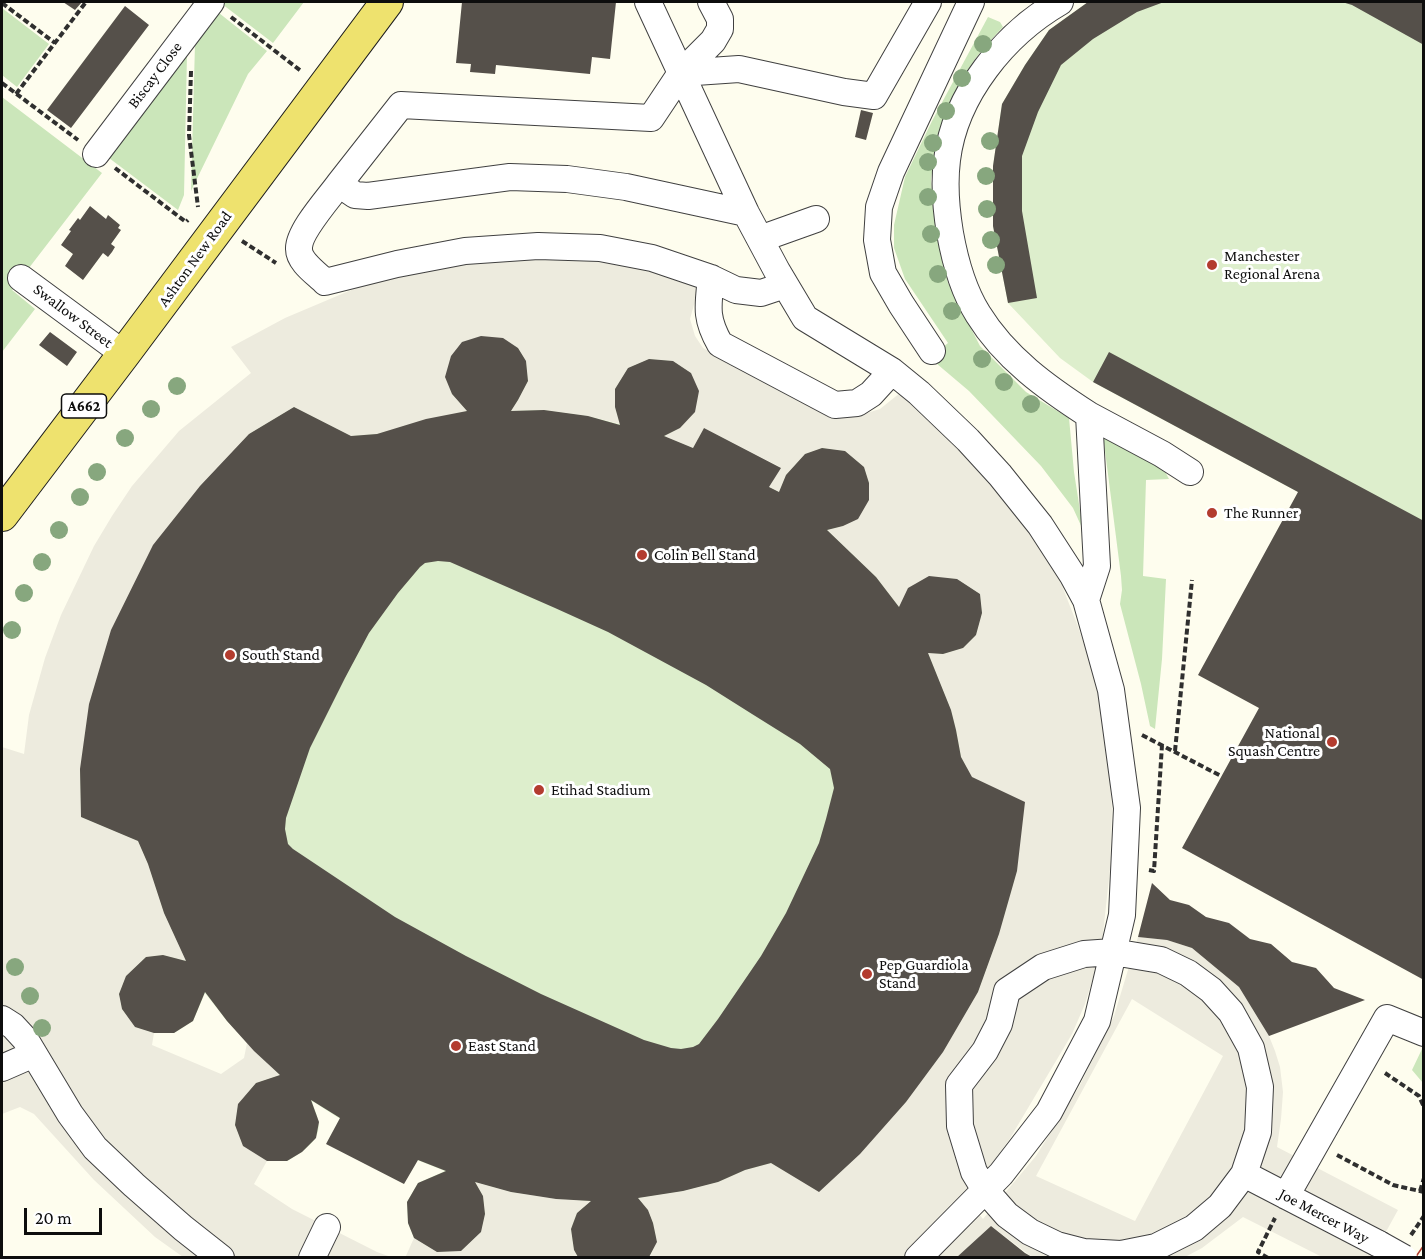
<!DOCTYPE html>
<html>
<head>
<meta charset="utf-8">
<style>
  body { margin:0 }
  #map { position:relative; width:1425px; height:1259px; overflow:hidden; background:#fefdee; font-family:"Crimson Pro",serif }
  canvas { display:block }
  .frame { position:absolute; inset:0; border:3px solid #0d0d0d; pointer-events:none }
  .scale { position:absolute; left:24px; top:1208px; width:78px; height:27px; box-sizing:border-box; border:3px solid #0d0d0d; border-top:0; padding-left:8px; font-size:18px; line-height:21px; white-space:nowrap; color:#0d0d0d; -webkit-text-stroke:4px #fff; paint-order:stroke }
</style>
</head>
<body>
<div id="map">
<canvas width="1425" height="1259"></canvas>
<div class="frame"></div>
<div class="scale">20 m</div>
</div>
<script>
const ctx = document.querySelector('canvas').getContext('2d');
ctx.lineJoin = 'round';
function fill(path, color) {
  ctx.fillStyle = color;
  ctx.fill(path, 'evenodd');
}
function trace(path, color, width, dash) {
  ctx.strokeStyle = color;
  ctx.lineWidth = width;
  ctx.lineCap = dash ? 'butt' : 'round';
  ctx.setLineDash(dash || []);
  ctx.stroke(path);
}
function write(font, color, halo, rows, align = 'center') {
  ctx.font = font + ' "Crimson Pro",serif';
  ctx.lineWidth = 6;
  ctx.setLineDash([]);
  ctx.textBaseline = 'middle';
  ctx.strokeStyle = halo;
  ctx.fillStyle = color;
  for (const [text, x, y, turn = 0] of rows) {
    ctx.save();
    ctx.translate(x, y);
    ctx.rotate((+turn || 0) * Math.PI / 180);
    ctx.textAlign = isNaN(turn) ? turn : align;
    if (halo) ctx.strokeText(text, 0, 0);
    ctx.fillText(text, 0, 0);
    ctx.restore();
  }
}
const green = new Path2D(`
  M224 2H304L273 43 222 4Z
  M2 8 49 44 17 87 2 75Z
  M219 13 267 51 248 74 191 191 195 44Z
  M988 17 1000 22 1003 27 989 42 975 59 958 88 946 115 937 140 931 179 934 216 948 283 980 346 1026 392 1069 418 1074 472 1083 530 1073 508 1041 466 969 391 930 358 948 343 905 279 894 248V225L905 177 932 121Z
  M187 54 184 195 178 210 109 158Z
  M2 97 102 173 12 290 35 309 2 352Z
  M1104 434 1160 462 1169 479 1146 480 1143 576 1166 579 1162 659 1155 729 1150 726 1141 684 1120 604 1122 590 1121 576 1104 443Z
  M1422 1049H1424L1423 1083 1412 1070Z`);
const pitch = new Path2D(`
  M1088 2H1423V545L1298 492 1093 382 1060 358 1008 303 993 226V166L1002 104 1025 65 1049 30Z
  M503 338 518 348 526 361 528 381 518 400 511 410H544L588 416 619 424 615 407V389L628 368 649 359 673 361 691 373 699 391 680 428 665 437 703 452 779 492 786 475 805 454 822 448 845 451 864 467 869 483 858 519 843 526 828 530 849 550 946 578 957 579 980 594 982 613 976 635 963 648 943 654 929 653 951 710 972 777 1025 802 1017 871 999 934 978 992 819 1192 718 1182 683 1191 639 1198C647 1209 660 1229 655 1244 654 1248 651 1253 649 1258L578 1257C571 1245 567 1223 579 1211 582 1208 586 1205 590 1202L511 1192 476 1182 483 1196 485 1214 481 1232 461 1251 437 1252 414 1238 408 1223 407 1202 418 1183 445 1171 402 1154 353 1127 312 1101C313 1107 317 1113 318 1120 323 1140 301 1153 287 1161L243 1146 235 1125 238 1104 256 1083 279 1075 227 1021 205 993 193 1021 174 1033H154L135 1027 122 1009 119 994 126 976 146 957 163 955 186 960 164 913 148 864 138 841 81 817 80 769 89 704 111 630 249 434 294 407 351 436 467 411 452 394 445 377Z`);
const plaza = new Path2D(`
  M506 258 592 261 651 270 700 283 690 319 695 336 703 348 835 417H854L880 409 900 393 950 437 989 478 1048 550 1077 624 1096 678 1105 719 1112 809 1110 869 1101 952 1085 1004 1072 1034 1009 1140 993 1162 965 1193 971 1204 983 1219 1036 1156 1079 1087 1114 1016 1138 937 1167 940 1192 948 1239 987 1269 1036 1275 1051 1280 1067 1283 1092 1281 1119 1277 1147 1398 1210 1372 1257H1322L1243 1217 1202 1248 1185 1257H1032L991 1226 957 1257H649L657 1242 653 1223 648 1210 638 1198 683 1191 718 1182 745 1170 771 1163 819 1191 978 992 999 934 1017 871 961 757 956 730 951 710 928 653 943 654 963 648 976 635 982 613 980 594 957 579 946 578 899 607 876 577 827 530 843 526 858 518 869 483 864 467 845 451 822 448 805 454 786 475 779 492 769 487 780 467 704 428 693 448 664 436 680 428 691 373 673 361 649 359 628 368 615 389V407L620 424 588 416 544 410 511 411 518 400 528 381 526 361 518 348 503 339 446 377 452 394 467 411 377 434 351 436 294 407 249 434 80 769 81 817 138 841 148 864 164 913 186 961 163 955 146 957 126 976 119 994 122 1009 135 1027 154 1033 152 1045 221 1074 244 1058 247 1043 280 1075 256 1083 238 1105 235 1125 243 1146 267 1161 254 1184 292 1209 377 1252 391 1257H183L155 1237 94 1180 34 1114 20 1107 2 1114V747L24 754 29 715 45 658 61 615 94 546 112 516 132 486 179 431 251 373 231 347 285 318 356 288 426 269ZM1132 999 1223 1056 1135 1221 1036 1176Z
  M475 1182 511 1192 556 1199 591 1201 577 1213 571 1229 574 1250 578 1257 405 1258 414 1238 437 1252 461 1251 481 1232 485 1214 483 1196Z`);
const building = new Path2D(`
  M63 2H82L75 10Z
  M462 2H616L610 59 592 57 590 74 496 65 495 74 470 72 471 64 456 63Z
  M1088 2H1164L1137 12 1093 39 1061 65 1038 112 1022 156V211L1037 298 1008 303 993 226V166L1002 104 1025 65 1049 30Z
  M1342 2H1424V45L1352 5Z
  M125 6 149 25 71 128 47 110Z
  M861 110 873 113 866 140 855 137Z
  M90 206 106 219 108 215 120 225 118 228 121 230 111 244 115 247 112 252 108 257 103 253 83 280 65 266 73 254 61 245 71 231 69 230 78 218 80 220Z
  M50 332 77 352 67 366 39 345Z
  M481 336 503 338 518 348 526 361 528 381 518 400 511 411 544 410 588 416 620 425 615 407V389L628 368 649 359 673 361 691 373 699 391 695 412 680 428 664 436 693 448 704 428 781 468 769 487 779 492 786 475 805 454 822 448 845 451 864 467 869 483V500L858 519 843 526 827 530 876 577 899 607 908 588 929 576 957 579 980 594 982 613 976 635 963 648 943 654 928 653 951 710 956 730 961 757 972 777 1025 802 1017 871 999 934 978 992 943 1052 906 1102 860 1154 819 1192 771 1163 745 1170 718 1182 683 1191 638 1198 648 1210 653 1223 657 1242 649 1257H578L574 1250 571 1229 577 1213 591 1201 556 1199 511 1192 475 1182 483 1196 485 1214 481 1232 461 1251 437 1252 414 1238 408 1223 407 1202 418 1183 446 1171 418 1160 404 1184 326 1144 340 1118 311 1100 319 1122 316 1138 302 1152 287 1161H267L243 1146 235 1125 238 1104 256 1083 280 1075 254 1051 227 1021 205 992 193 1021 174 1033H154L135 1027 122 1009 119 994 126 976 146 957 163 955 186 961 164 913 148 864 138 841 81 817 80 769 89 704 111 630 153 545 200 486 249 434 294 407 351 436 377 434 426 419 467 411 452 394 445 377 451 356 462 342ZM438 561 450 562 555 608 608 632 706 685 752 714 800 744 830 769 834 788 826 819 819 843 786 913 761 956 718 1019 699 1044 693 1047 681 1049 671 1048 644 1040 541 994 466 956 395 917 293 849 288 844 285 829 286 818 310 748 345 678 369 633 398 593 420 567 425 563Z
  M1109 352 1424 521V980L1182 848 1259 708 1198 675 1298 492 1093 382Z
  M1152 883 1170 900 1189 905 1206 917 1229 923 1250 939 1271 944 1292 962 1316 968 1334 988 1365 1000 1269 1036 1239 987 1192 948 1167 940 1138 937Z
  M991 1226 1025 1253 1032 1257H957Z`);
const path = new Path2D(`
  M2 3 55 43
  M231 17 301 71
  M191 71 189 135 198 207
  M2 83 78 140
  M16 94 86 2
  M115 168 186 222 188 220
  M242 241 276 263
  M1142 735 1221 776
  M1175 751 1192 580
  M1149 870 1154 871 1162 745
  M1385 1073 1419 1096 1424 1107
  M1337 1155 1393 1185 1424 1192
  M1420 1191 1424 1178
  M1411 1235 1424 1216
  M1268 1258 1258 1252 1275 1218`);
const minor = new Path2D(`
  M648 2 746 213 777 271 805 318 892 371 919 393 968 440 1000 475 1040 525 1073 576 1086 600 1111 690 1127 808 1122 915 1097 1021 1049 1112 1001 1174 918 1258
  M711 2 720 19V29L713 41 681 73 651 118 401 105 339 184 355 195 368 196 510 177 567 179 626 187 746 213
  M1060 2C1005 34 955 94 947 160 944 184 946 209 950 233 955 261 963 290 978 314 1005 358 1047 388 1089 415L1097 566 1086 600
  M681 73 739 69 844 92 874 96 928 2
  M96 154 211 2
  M339 184C329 198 298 232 299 249 299 262 316 273 325 282L397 264 465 251 538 246 600 248 652 258 711 278 736 290 761 293 785 285
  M760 239 816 219
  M21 278 124 354
  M711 278C708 306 705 318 720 344L835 405 857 403 871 394 892 371
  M932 351 901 304 883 273 877 240 879 207 891 172 971 2
  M1089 415 1162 454 1190 472
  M1113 952 1161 960 1188 973 1211 990 1231 1012 1251 1048 1260 1087 1258 1132 1244 1174 1220 1206 1194 1228 1156 1247 1121 1254 1084 1252 1057 1245 1030 1232 1007 1215 985 1190 974 1172 960 1126 959 1085 985 1051 999 1024 1007 991 1043 967 1084 954Z
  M2 1019 13 1026 25 1039 70 1114 95 1148 134 1185 183 1228 221 1258
  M2 1068 34 1054
  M1244 1174 1379 1244
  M1286 1196 1387 1018 1424 1033
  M312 1258 327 1227`);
const major = new Path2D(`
  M2 515 124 354 387 2`);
const tram = new Path2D(`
  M1415 1258 1424 1245`);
const minorBridge = new Path2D(`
  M1379 1244 1404 1258`);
const trees = [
  [983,44],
  [962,78],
  [946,111],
  [990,141],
  [933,143],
  [928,162],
  [986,176],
  [928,197],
  [987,209],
  [931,234],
  [991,240],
  [996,265],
  [938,274],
  [952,311],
  [982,359],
  [1004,382],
  [177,386],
  [1031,404],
  [151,409],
  [125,438],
  [97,472],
  [80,497],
  [59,530],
  [42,562],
  [24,593],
  [12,630],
  [15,967],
  [30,996],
  [42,1028]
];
const markers = [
  [1212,265,6,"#b33c2f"],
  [1212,513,6,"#b33c2f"],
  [642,555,6,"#b33c2f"],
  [230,655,6,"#b33c2f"],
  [1332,742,6,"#b33c2f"],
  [539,790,6,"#b33c2f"],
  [867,974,6,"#b33c2f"],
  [456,1046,6,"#b33c2f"]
];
const shields = [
  [84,406,45]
];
const shieldNames = [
  ["A662",84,406]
];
const streetNames = [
  ["Biscay Close",155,75,-53],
  ["Ashton New Road",195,259,-54],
  ["Swallow Street",73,316,37],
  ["Joe Mercer Way",1324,1216,28]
];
const poiNames = [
  ["Manchester",1224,256],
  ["Regional Arena",1224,274],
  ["The Runner",1224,513],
  ["Colin Bell Stand",654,555],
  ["South Stand",242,655],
  ["National",1320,733,"right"],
  ["Squash Centre",1320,751,"right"],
  ["Etihad Stadium",551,790],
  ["Pep Guardiola",879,965],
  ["Stand",879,983],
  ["East Stand",468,1046]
];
fill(green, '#cbe6ba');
fill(pitch, '#dec');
fill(plaza, '#edebde');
fill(building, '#55504a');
trace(minor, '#404040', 28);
trace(major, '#1e1e1e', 34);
trace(path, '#2f2f2f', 4, [6, 3]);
trace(minor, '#fff', 26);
trace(major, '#eee26e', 32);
trace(tram, '#b33c2f', 1.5);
trace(minorBridge, '#404040', 28, []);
trace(minorBridge, '#fff', 26);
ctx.fillStyle = '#87a77e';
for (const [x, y] of trees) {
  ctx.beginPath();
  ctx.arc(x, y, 9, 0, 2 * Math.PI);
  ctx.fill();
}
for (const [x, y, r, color] of markers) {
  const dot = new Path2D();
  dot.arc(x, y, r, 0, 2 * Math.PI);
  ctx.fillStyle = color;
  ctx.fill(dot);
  trace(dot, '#fff', 2);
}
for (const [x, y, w] of shields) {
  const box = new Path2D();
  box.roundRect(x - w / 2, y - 12, w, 24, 4.5);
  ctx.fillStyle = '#fff';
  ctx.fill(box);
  trace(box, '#0d0d0d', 1.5);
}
write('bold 15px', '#0d0d0d', null, shieldNames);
write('16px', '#0d0d0d', '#fff', streetNames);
write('16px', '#0d0d0d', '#fff', poiNames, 'left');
</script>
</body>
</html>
